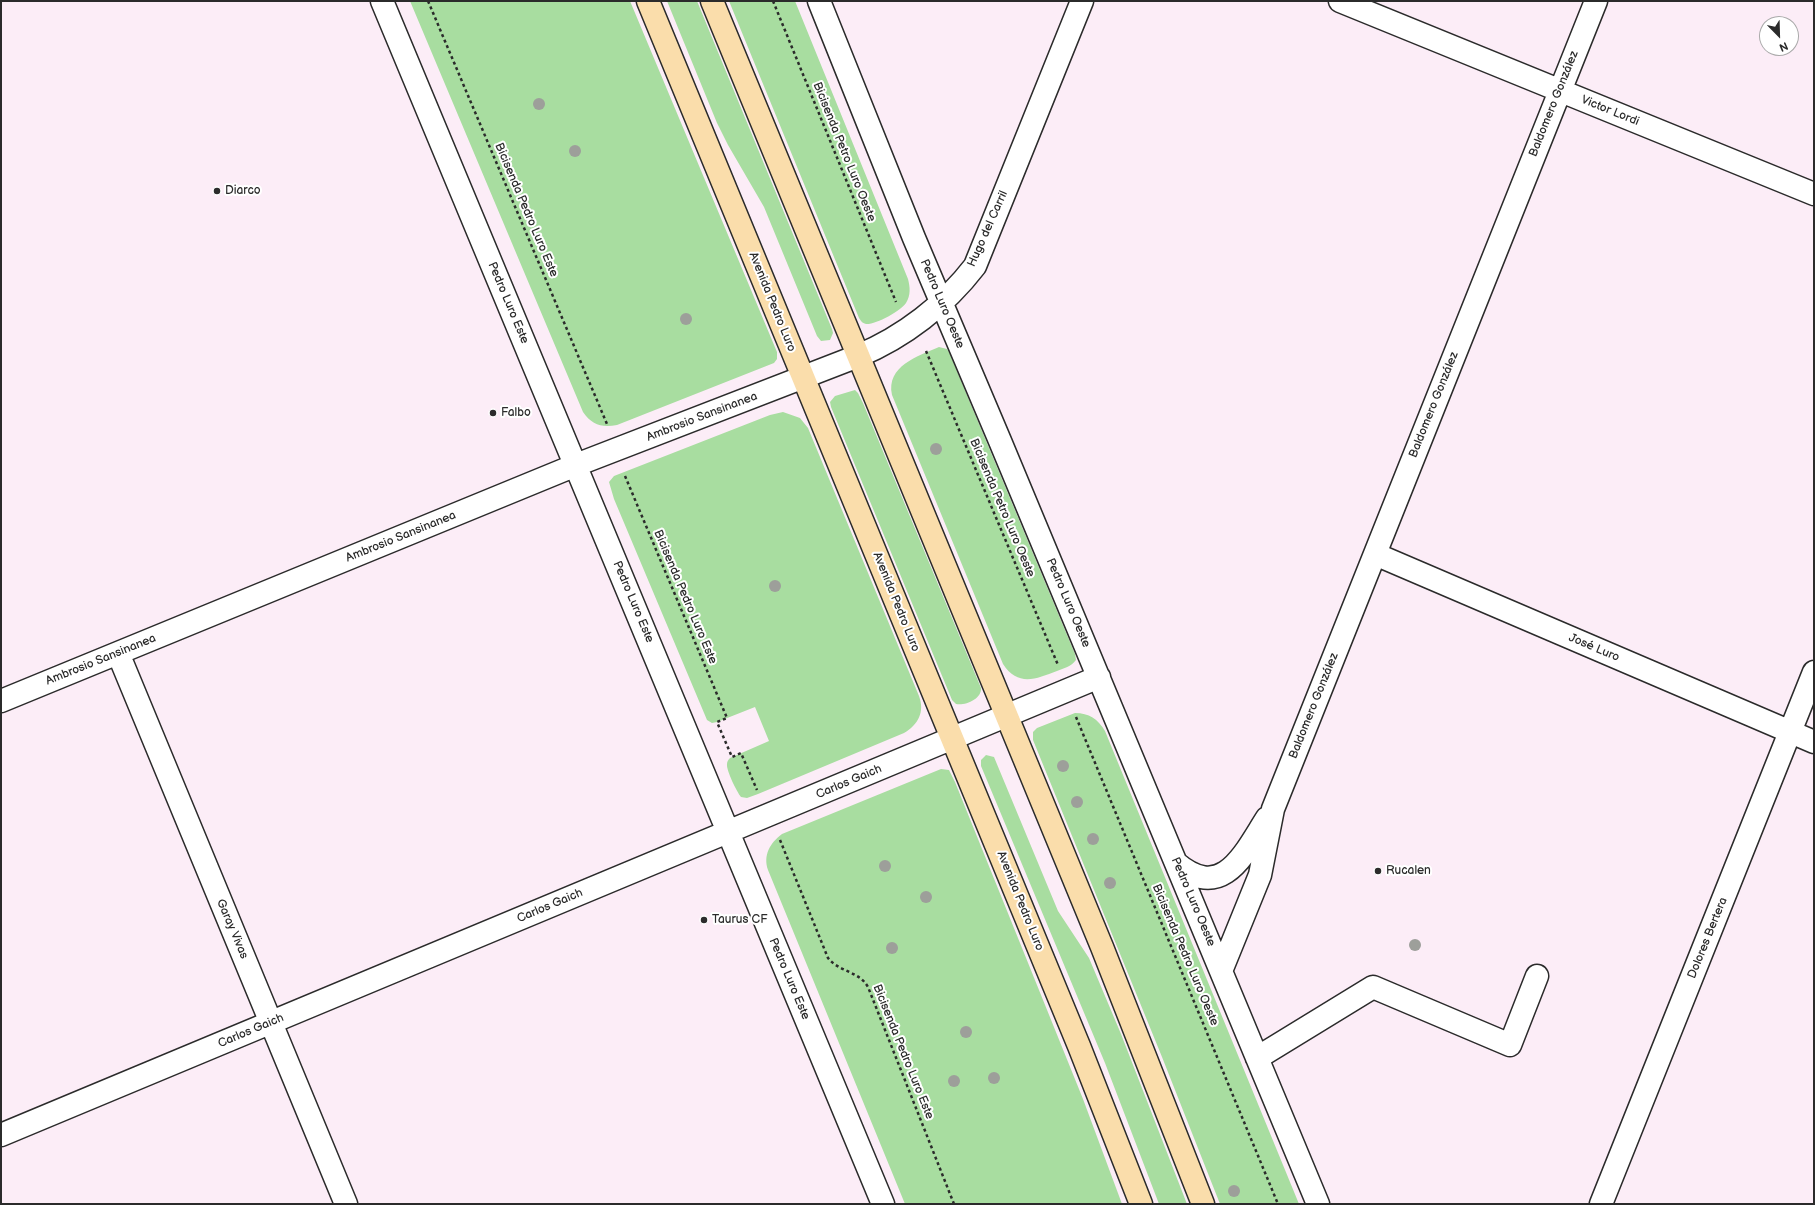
<!DOCTYPE html>
<html>
<head>
<meta charset="utf-8">
<style>
  body { margin:0 }
  #map { position:relative; width:1815px; height:1205px; overflow:hidden; background:#fcedf7; font-family:"Balsamiq Sans",sans-serif }
  canvas { display:block }
  .frame { position:absolute; inset:0; border:2px solid #2b2b2b; pointer-events:none }
  .north { position:absolute; left:1759px; top:16px; width:40px; height:40px; box-sizing:border-box; background:#fff; border:1px solid #aaa; border-radius:50%; rotate:157deg; font-size:11px; font-weight:700; line-height:16px; text-align:center; color:#2b2b2b }
  .north::after { content:''; display:block; margin:auto; width:14px; height:18px; background:#2b2b2b; clip-path:polygon(50% 0,100% 100%,50% 72%,0 100%) }
</style>
</head>
<body>
<div id="map">
<canvas width="1815" height="1205"></canvas>
<div class="frame"></div>
<div class="north">N</div>
</div>
<script>
const ctx = document.querySelector('canvas').getContext('2d');
ctx.lineJoin = 'round';
function fill(path, color) {
  ctx.fillStyle = color;
  ctx.fill(path, 'evenodd');
}
function trace(path, color, width, dash) {
  ctx.strokeStyle = color;
  ctx.lineWidth = width;
  ctx.lineCap = dash ? 'butt' : 'round';
  ctx.setLineDash(dash || []);
  ctx.stroke(path);
}
function write(font, color, halo, rows, align = 'center') {
  ctx.font = font + ' "Balsamiq Sans",sans-serif';
  ctx.lineWidth = 4;
  ctx.setLineDash([]);
  ctx.textBaseline = 'middle';
  ctx.strokeStyle = halo;
  ctx.fillStyle = color;
  for (const [text, x, y, turn = 0] of rows) {
    ctx.save();
    ctx.translate(x, y);
    ctx.rotate((+turn || 0) * Math.PI / 180);
    ctx.textAlign = isNaN(turn) ? turn : align;
    if (halo) ctx.strokeText(text, 0, 0);
    ctx.fillText(text, 0, 0);
    ctx.restore();
  }
}
const green = new Path2D(`
  M410 1H630L777 352V359L774 363 617 425C602 428 592 425 583 412Z
  M667 1H697L832 329 833 333 830 340 821 341 817 336 764 207 728 145 717 123Z
  M729 1H795L908 279C910 287 911 295 906 303 901 311 875 325 866 324 862 323 861 321 859 318Z
  M939 347 947 349 949 352 1075 654 1076 660C1071 667 1064 668 1057 671 1036 679 1018 687 1003 664L892 395C886 366 918 356 939 347Z
  M855 390 858 393 863 403 981 688C982 699 965 706 956 704L952 700 831 407 830 402 835 396Z
  M783 412 800 418 808 428 919 696C925 712 918 725 904 733L758 794 747 798 741 797C737 792 726 770 727 764 727 762 728 760 730 758L769 741 755 707 717 722 712 723 707 720 614 499 609 482 614 476 770 415Z
  M1075 713C1089 713 1098 719 1105 731L1299 1204H1220L1162 1057 1033 740V732L1037 728Z
  M986 755 994 757 1058 911 1089 958 1121 1034 1187 1204H1159L1105 1063 981 766V760Z
  M941 769 949 770 955 782 1083 1099 1122 1204H905L768 870C763 855 770 843 782 834Z`);
const path = new Path2D(`
  M428 1 607 424
  M773 1 896 302
  M926 351 1058 665
  M625 476 727 718 717 722 732 757 741 753 757 790
  M1076 717 1278 1204
  M780 840 828 958C839 972 859 971 868 987L954 1204`);
const minor = new Path2D(`
  M382 1 883 1204
  M819 1 914 238 1000 441 1318 1204
  M1340 1 1814 194
  M1375 554 1814 742
  M118 653 346 1204
  M1 701 576 465 858 356C904 337 945 305 975 266L1082 1
  M1176 863C1223 903 1245 852 1267 818
  M1221 971 1260 875 1273 809 1596 1
  M1257 1058 1373 987 1510 1045 1537 976
  M1 1135 1099 677
  M1601 1204 1814 672`);
const major = new Path2D(`
  M648 1 1079 1046 1141 1204
  M712 1 1102 947 1203 1204`);
const trees = [
  [539,104],
  [575,151],
  [686,319],
  [936,449],
  [775,586],
  [1063,766],
  [1077,802],
  [1093,839],
  [885,866],
  [1110,883],
  [926,897],
  [1415,945],
  [892,948],
  [966,1032],
  [994,1078],
  [954,1081],
  [1234,1191]
];
const markers = [
  [217,191,4,"#2b2b2b"],
  [493,413,4,"#2b2b2b"],
  [1378,871,4,"#2b2b2b"],
  [704,920,4,"#2b2b2b"]
];
const streetNames = [
  ["Baldomero González",1554,104,-68],
  ["Victor Lordi",1610,111,22],
  ["Bicisenda Petro Luro Oeste",844,152,68],
  ["Bicisenda Pedro Luro Este",526,210,67],
  ["Hugo del Carril",988,229,-66],
  ["Avenida Pedro Luro",772,302,68],
  ["Pedro Luro Este",508,303,67],
  ["Pedro Luro Oeste",942,304,67],
  ["Baldomero González",1434,405,-68],
  ["Ambrosio Sansinanea",702,417,-21],
  ["Bicisenda Petro Luro Oeste",1002,508,67],
  ["Ambrosio Sansinanea",401,537,-22],
  ["Bicisenda Pedro Luro Este",685,597,67],
  ["Pedro Luro Este",633,602,67],
  ["Avenida Pedro Luro",896,602,68],
  ["Pedro Luro Oeste",1068,603,67],
  ["José Luro",1594,648,23],
  ["Ambrosio Sansinanea",101,660,-22],
  ["Baldomero González",1314,706,-68],
  ["Carlos Gaich",849,782,-23],
  ["Avenida Pedro Luro",1020,901,68],
  ["Pedro Luro Oeste",1193,902,67],
  ["Carlos Gaich",550,906,-23],
  ["Garay Vivas",232,929,67],
  ["Dolores Bertera",1708,938,-68],
  ["Bicisenda Pedro Luro Oeste",1185,955,67],
  ["Pedro Luro Este",789,979,67],
  ["Carlos Gaich",251,1031,-23],
  ["Bicisenda Pedro Luro Este",903,1052,68]
];
const poiNames = [
  ["Diarco",225,191],
  ["Falbo",501,413],
  ["Rucalen",1386,871],
  ["Taurus CF",712,920]
];
fill(green, '#a8dda0');
trace(minor, '#2b2b2b', 25);
trace(major, '#2b2b2b', 25);
trace(path, '#2b2b2b', 2.5, [3, 3]);
trace(minor, '#fff', 22);
trace(major, '#faddab', 22);
ctx.fillStyle = '#9d9f9a';
for (const [x, y] of trees) {
  ctx.beginPath();
  ctx.arc(x, y, 6, 0, 2 * Math.PI);
  ctx.fill();
}
for (const [x, y, r, color] of markers) {
  const dot = new Path2D();
  dot.arc(x, y, r, 0, 2 * Math.PI);
  ctx.fillStyle = color;
  ctx.fill(dot);
  trace(dot, '#fff', 1.5);
}
write('12px', '#2b2b2b', '#fff', streetNames);
write('12px', '#2b2b2b', '#fff', poiNames, 'left');
</script>
</body>
</html>
